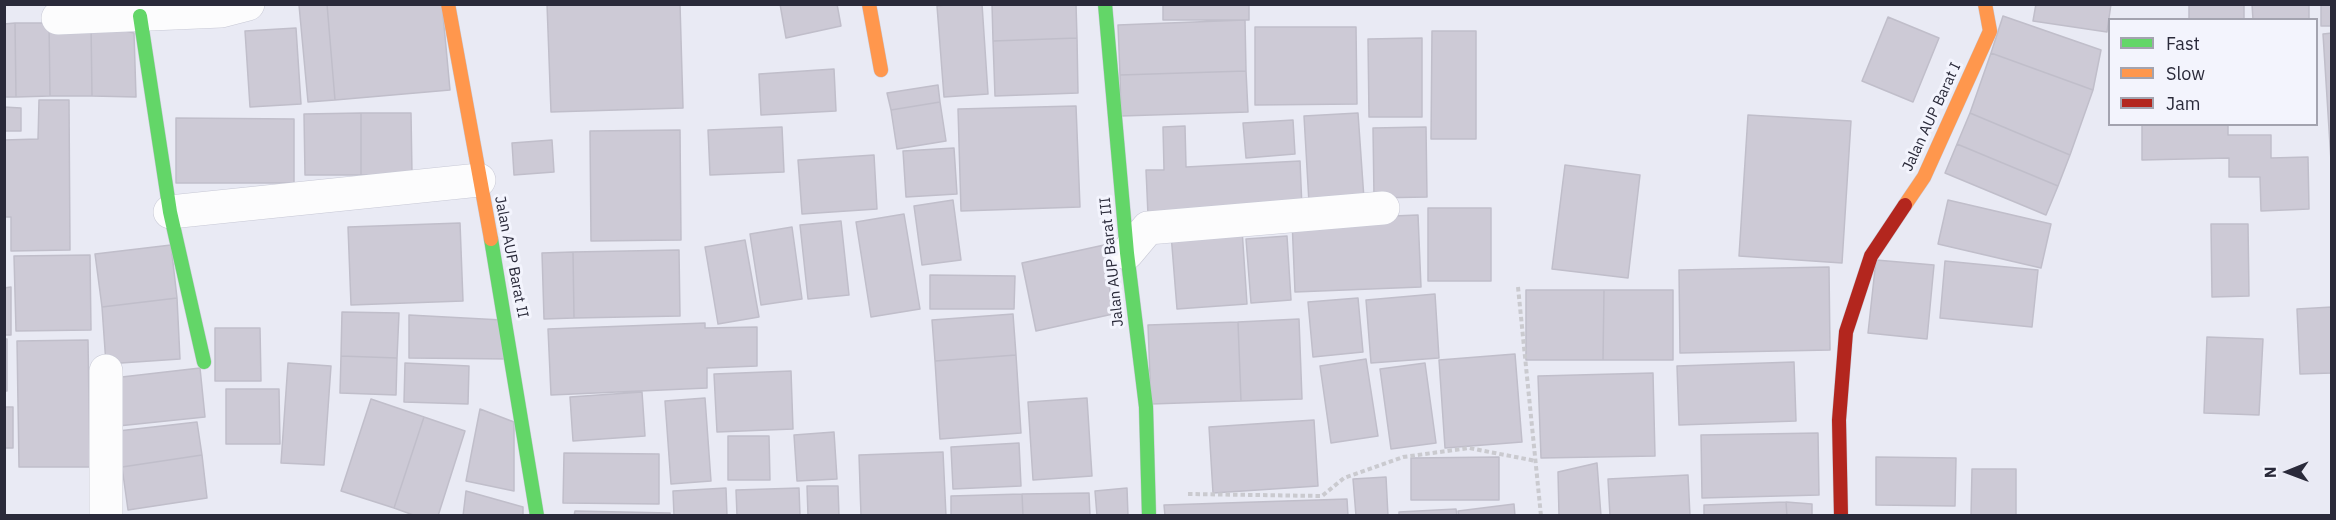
<!DOCTYPE html>
<html>
<head>
<meta charset="utf-8">
<style>
  body { margin:0 }
  #map { position:relative; width:2336px; height:520px; overflow:hidden; background:#e9eaf4; font-family:"IBM Plex Sans",sans-serif }
  canvas { display:block }
  .frame { position:absolute; inset:0; border:6px solid #2a2a3a; pointer-events:none }
  .legend { position:absolute; left:2108px; top:18px; width:210px; height:108px; box-sizing:border-box; background:#f3f4fd; border:2px solid #a3a3af; margin:0; padding:8px 10px; list-style:none; font-size:18px; color:#2a2a3a }
  .legend li { display:flex; align-items:center; gap:12px; height:30px }
  .legend b { width:30px; border:2px solid #a3a3af }
  .north { position:absolute; left:2258px; top:442px; width:60px; height:60px; -webkit-text-stroke:4px #f3f4fd; paint-order:stroke; rotate:269deg; font-size:16px; font-weight:700; line-height:24px; text-align:center; color:#2a2a3a }
  .north::after { content:''; display:block; margin:auto; width:21px; height:27px; background:#2a2a3a; clip-path:polygon(50% 0,100% 100%,50% 72%,0 100%) }
</style>
</head>
<body>
<div id="map">
<canvas width="2336" height="520"></canvas>
<div class="frame"></div>
<ul class="legend">
<li><b style="height:8px;background:#63d668"></b>Fast</li>
<li><b style="height:8px;background:#ff974d"></b>Slow</li>
<li><b style="height:8px;background:#b3261e"></b>Jam</li>
</ul>
<div class="north">N</div>
</div>
<script>
const ctx = document.querySelector('canvas').getContext('2d');
ctx.lineJoin = 'round';
function fill(path, color) {
  ctx.fillStyle = color;
  ctx.fill(path, 'evenodd');
}
function trace(path, color, width, dash) {
  ctx.strokeStyle = color;
  ctx.lineWidth = width;
  ctx.lineCap = dash ? 'butt' : 'round';
  ctx.setLineDash(dash || []);
  ctx.stroke(path);
}
function write(font, color, halo, rows, align = 'center') {
  ctx.font = font + ' "IBM Plex Sans",sans-serif';
  ctx.lineWidth = 6;
  ctx.setLineDash([]);
  ctx.textBaseline = 'middle';
  ctx.strokeStyle = halo;
  ctx.fillStyle = color;
  for (const [text, x, y, turn = 0] of rows) {
    ctx.save();
    ctx.translate(x, y);
    ctx.rotate((+turn || 0) * Math.PI / 180);
    ctx.textAlign = isNaN(turn) ? turn : align;
    if (halo) ctx.strokeText(text, 0, 0);
    ctx.fillText(text, 0, 0);
    ctx.restore();
  }
}
const building = new Path2D(`
  M327 4H442L450 90 335 100Z
  M327 4 335 100 308 102 299 5Z
  M547 4H680L683 108 551 112Z
  M780 4H837L841 26 786 38Z
  M954 4H982L988 94 944 97 937 6Z
  M992 4H1076L1077 38 993 41Z
  M1163 4H1249V20H1163Z
  M2036 4H2111L2107 32 2033 21Z
  M2189 4H2244V20H2189Z
  M2252 4H2309V20H2253Z
  M2321 4H2332V26H2321Z
  M2003 16 2101 50 2093 90 1991 53Z
  M1888 17 1939 38 1913 102 1862 81Z
  M1245 20 1246 71 1120 75 1118 25Z
  M15 23 16 97H4V24Z
  M15 23H49L50 96 16 97Z
  M49 23H91L92 96H50Z
  M91 23 134 33 136 97 92 96Z
  M1255 27H1356L1357 104 1255 105Z
  M296 28 301 104 250 107 245 31Z
  M1432 31H1476V139H1431Z
  M2332 33V177L2323 34Z
  M1077 38 1078 93 995 96 993 41Z
  M1422 38V117H1369L1368 39Z
  M1991 53 2093 90 2070 155 1970 113Z
  M834 69 836 111 761 115 759 74Z
  M1246 71 1248 112 1121 116 1120 75Z
  M938 85 940 102 891 110 887 93Z
  M39 100H69L70 250 11 251V217H4V140L38 139Z
  M940 102 946 141 897 149 891 110Z
  M1076 106 1080 207 961 211 958 109Z
  M4 107 21 108V131H4Z
  M361 113H411L412 174 361 175Z
  M361 113V175H305L304 114Z
  M1358 113 1364 199 1309 203 1304 116Z
  M1970 113 2070 155 2058 186 1957 144Z
  M1748 115 1851 121 1842 263 1739 256Z
  M176 118 294 119V183H176Z
  M1293 120 1295 154 1246 158 1243 123Z
  M2142 124H2228V135H2271V158L2308 157 2309 209 2261 211 2260 177H2229V158L2142 160Z
  M1185 126 1186 167 1300 161 1302 208 1148 215 1146 170H1164L1163 127Z
  M782 127 784 172 710 175 708 130Z
  M1426 127 1427 197 1374 198 1373 128Z
  M680 130 681 240 591 241 590 131Z
  M552 140 554 172 514 175 512 143Z
  M1957 144 2058 186 2046 215 1945 173Z
  M954 148 957 194 906 197 903 151Z
  M874 155 877 209 802 214 798 160Z
  M1565 165 1640 175 1628 278 1552 269Z
  M953 200 961 260 922 265 914 206Z
  M1948 200 2051 224 2041 268 1938 244Z
  M1428 208H1491V281H1428Z
  M904 214 920 309 871 317 856 222Z
  M1418 215 1421 287 1295 292 1292 220Z
  M841 221 849 295 808 299 800 225Z
  M460 223 463 301 351 305 348 227Z
  M2211 224H2248L2249 296 2212 297Z
  M792 227 802 299 761 305 750 234Z
  M1242 229 1247 304 1177 309 1171 234Z
  M1287 236 1291 300 1251 303 1246 239Z
  M745 240 759 317 718 324 705 247Z
  M171 245 177 298 102 307 95 254Z
  M1104 245 1113 314 1036 331 1022 263Z
  M679 250 680 316 574 318 573 252Z
  M573 252 574 318 544 319 542 253Z
  M90 255 91 330 16 331 14 256Z
  M1876 260 1934 265 1927 339 1868 333Z
  M1945 261 2038 270 2032 327 1940 318Z
  M1829 267 1830 350 1680 353 1679 270Z
  M930 275 1015 276 1014 309H930Z
  M11 287V335H4V288Z
  M1526 290H1604L1603 360H1526Z
  M1604 290H1673V360H1603Z
  M1435 294 1439 358 1371 363 1366 300Z
  M177 298 180 359 106 364 102 307Z
  M1358 298 1363 352 1313 357 1308 302Z
  M2332 307V373L2300 374 2297 309Z
  M342 312 399 313 397 358 341 356Z
  M1013 314 1016 355 935 361 932 320Z
  M409 315 502 320 511 359 409 358Z
  M1299 319 1302 399 1241 401 1238 322Z
  M1238 322 1241 401 1151 404 1148 325Z
  M705 323V328L757 327V366L707 368V388L551 395 548 329Z
  M215 328H260L261 381H215Z
  M2207 337 2263 339 2259 415 2204 413Z
  M4 339H7V391H4Z
  M88 340 90 467H19L17 341Z
  M1515 354 1522 442 1445 448 1439 360Z
  M1016 355 1021 433 940 439 935 361Z
  M341 356 397 358 396 395 340 393Z
  M1366 359 1378 436 1331 443 1320 366Z
  M1794 362 1796 421 1679 425 1677 366Z
  M288 363 331 366 324 465 281 463Z
  M405 363 469 366 468 404 404 402Z
  M1425 363 1436 443 1391 449 1380 369Z
  M200 368 205 417 118 426 113 378Z
  M791 371 793 429 717 432 714 374Z
  M1653 373 1655 456 1541 458 1538 376Z
  M226 389H279L280 444H226Z
  M642 392 645 436 573 441 570 397Z
  M705 398 711 481 671 484 665 401Z
  M1087 398 1092 476 1033 480 1028 402Z
  M371 399 424 417 394 508 341 491Z
  M4 407H13V448H4Z
  M480 409 514 422V491L466 481Z
  M424 417 465 431 438 516H416L394 508Z
  M1314 420 1318 486 1213 493 1209 427Z
  M197 422 202 455 122 467 118 431Z
  M834 432 837 479 797 481 794 435Z
  M1818 433 1819 495 1702 498 1701 435Z
  M728 436H769L770 480H728Z
  M1019 443 1021 486 953 489 951 447Z
  M943 452 946 516H861L859 455Z
  M564 453 659 454V504L563 503Z
  M202 455 207 498 128 510 122 467Z
  M1499 457V500H1411V458Z
  M1876 457 1956 458 1955 506 1876 505Z
  M1597 463 1601 516H1559L1558 472Z
  M1972 469H2016V516H1971Z
  M1688 475 1690 516H1610L1608 479Z
  M1386 477 1388 516H1356L1353 479Z
  M807 486H838L839 516H808Z
  M726 488 727 516H674L673 491Z
  M799 488 800 516H737L736 490Z
  M1127 488 1128 516H1097L1095 491Z
  M466 491 523 507V516H463Z
  M1089 493 1090 516H1023L1022 494Z
  M1022 494 1023 516H951V496Z
  M1347 499 1348 516H1165L1164 505Z
  M1786 502 1787 516H1704V505Z
  M1786 502 1812 504V516H1787Z
  M1514 504 1515 516H1459L1458 511Z
  M1456 509 1457 516H1399V512Z
  M575 511 670 513V516H574Z`);
const path = new Path2D(`
  M1518 287 1541 516
  M1188 494 1322 496 1344 478 1403 457 1469 448 1536 461`);
const street = new Path2D(`
  M58 18 221 11 248 4
  M170 212 479 180
  M1127 253 1148 228 1383 208
  M106 516V371`);
const fast = new Path2D(`
  M1105 4 1127 253 1146 407 1149 516
  M140 16 170 212 204 362
  M491 239 537 516`);
const slow = new Path2D(`
  M448 4 491 239
  M869 4 881 70
  M1905 205 1924 177 1990 31 1985 4`);
const jam = new Path2D(`
  M1841 516 1839 420 1846 332 1871 256 1905 205`);
const streetNames = [
  ["Jalan AUP Barat I",1932,117,-65],
  ["Jalan AUP Barat II",511,257,79],
  ["Jalan AUP Barat III",1112,262,-96]
];
fill(building, '#cdcad6');
trace(building, '#c0beca', 1.5);
trace(street, '#c7c8d5', 34);
trace(fast, '#c7c8d5', 15);
trace(slow, '#c7c8d5', 15);
trace(jam, '#c7c8d5', 15);
trace(path, '#cacacf', 4, [4.5, 3]);
trace(street, '#fcfcfd', 33);
trace(fast, '#63d668', 14);
trace(slow, '#ff974d', 14);
trace(jam, '#b3261e', 14);
write('15px', '#2a2a3a', '#f3f4fd', streetNames);
</script>
</body>
</html>
